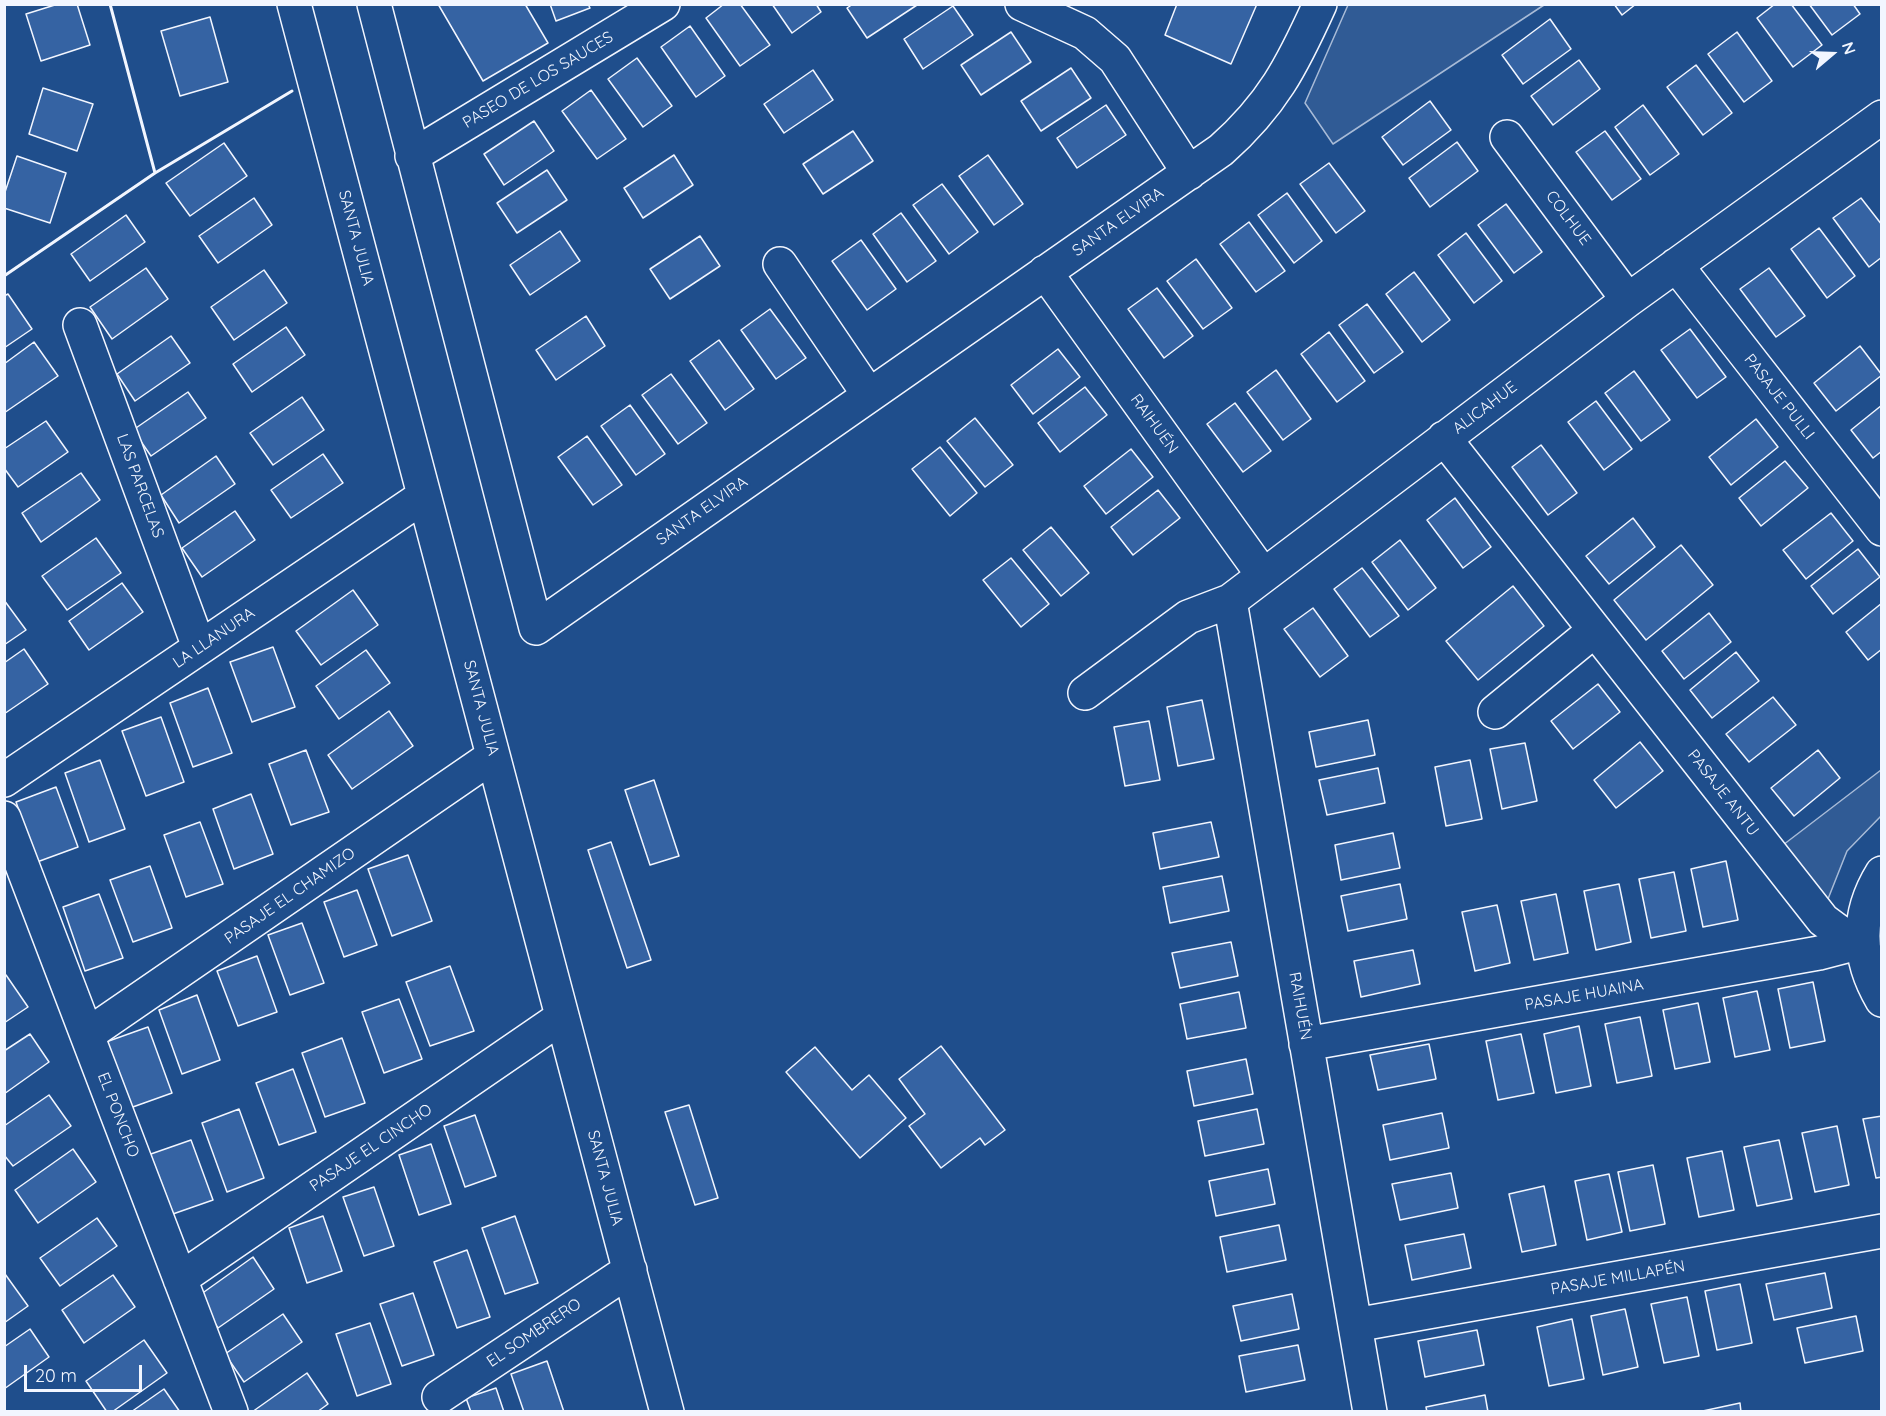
<!DOCTYPE html>
<html>
<head>
<meta charset="utf-8">
<style>
  body { margin:0 }
  #map { position:relative; width:1886px; height:1416px; overflow:hidden; background:#1f4e8c; font-family:Quicksand,sans-serif }
  canvas { display:block }
  .frame { position:absolute; inset:0; border:6px solid #f2f6ff; pointer-events:none }
  .north { position:absolute; left:1802px; top:24px; width:60px; height:60px; -webkit-text-stroke:4px #1f4e8c; paint-order:stroke; rotate:71deg; font-size:16px; font-weight:700; line-height:24px; text-align:center; color:#f2f6ff }
  .north::after { content:''; display:block; margin:auto; width:21px; height:27px; background:#f2f6ff; clip-path:polygon(50% 0,100% 100%,50% 72%,0 100%) }
  .scale { position:absolute; left:24px; top:1365px; width:118px; height:27px; box-sizing:border-box; border:3px solid #f2f6ff; border-top:0; padding-left:8px; font-size:18px; line-height:21px; white-space:nowrap; color:#f2f6ff; -webkit-text-stroke:4px #1f4e8c; paint-order:stroke }
</style>
</head>
<body>
<div id="map">
<canvas width="1886" height="1416"></canvas>
<div class="frame"></div>
<div class="north">N</div>
<div class="scale">20 m</div>
</div>
<script>
const ctx = document.querySelector('canvas').getContext('2d');
ctx.lineJoin = 'round';
function fill(path, color) {
  ctx.fillStyle = color;
  ctx.fill(path, 'evenodd');
}
function trace(path, color, width, dash) {
  ctx.strokeStyle = color;
  ctx.lineWidth = width;
  ctx.lineCap = dash ? 'butt' : 'round';
  ctx.setLineDash(dash || []);
  ctx.stroke(path);
}
function write(font, color, halo, rows, align = 'center') {
  ctx.font = font + ' Quicksand,sans-serif';
  ctx.lineWidth = 4.5;
  ctx.setLineDash([]);
  ctx.textBaseline = 'middle';
  ctx.strokeStyle = halo;
  ctx.fillStyle = color;
  for (const [text, x, y, turn = 0] of rows) {
    ctx.save();
    ctx.translate(x, y);
    ctx.rotate((+turn || 0) * Math.PI / 180);
    ctx.textAlign = isNaN(turn) ? turn : align;
    if (halo) ctx.strokeText(text, 0, 0);
    ctx.fillText(text, 0, 0);
    ctx.restore();
  }
}
const green = new Path2D(`
  M1348 5V4L1544 5 1333 144 1305 103Z
  M1881 770V816L1847 851 1826 904 1783 845Z`);
const building = new Path2D(`
  M58 4H77L90 45 41 61 26 14Z
  M438 4H525L548 43 483 81Z
  M550 4H588L590 8 556 21Z
  M724 4H740L770 45 740 66 706 18Z
  M772 4H816L821 12 792 33Z
  M853 4H917V5L867 38 847 8Z
  M1177 4H1257L1231 64 1165 35Z
  M1614 4H1636L1622 15Z
  M1775 4H1791L1822 45 1793 67 1757 18Z
  M1809 4H1853L1860 14 1832 35Z
  M953 6 973 35 923 69 904 39Z
  M210 17 228 82 180 96 161 31Z
  M1550 19 1571 49 1523 84 1502 55Z
  M690 26 725 76 696 97 661 47Z
  M1011 32 1031 62 981 95 961 65Z
  M1737 32 1772 81 1744 102 1708 54Z
  M637 58 672 106 643 127 608 79Z
  M1579 60 1600 89 1553 125 1531 96Z
  M1696 65 1732 113 1703 135 1667 87Z
  M1071 68 1091 98 1041 131 1021 101Z
  M813 70 833 100 784 133 764 104Z
  M43 88 93 104 77 151 29 134Z
  M591 90 626 139 597 159 562 111Z
  M1430 101 1451 130 1403 165 1382 137Z
  M1106 105 1126 135 1077 168 1057 138Z
  M1643 105 1679 154 1650 175 1615 127Z
  M534 121 554 151 504 185 484 154Z
  M853 131 873 161 823 194 803 164Z
  M1605 131 1641 179 1612 200 1576 152Z
  M1457 142 1478 171 1430 207 1409 178Z
  M224 143 247 176 190 216 166 183Z
  M674 155 693 185 643 218 624 188Z
  M988 155 1023 204 994 225 959 176Z
  M17 156 66 173 50 223 4 208V195Z
  M1329 163 1365 211 1336 233 1300 184Z
  M547 170 567 200 517 233 497 203Z
  M942 184 978 232 949 254 913 205Z
  M1287 193 1322 241 1294 263 1258 215Z
  M254 198 272 225 218 263 199 236Z
  M1861 198 1882 225V257L1869 267 1833 218Z
  M1506 204 1542 252 1514 273 1478 225Z
  M901 213 936 261 907 282 873 234Z
  M126 215 145 242 90 281 71 254Z
  M1249 222 1285 271 1256 292 1220 244Z
  M1819 228 1855 276 1827 298 1791 249Z
  M560 231 580 261 530 295 510 265Z
  M1466 233 1502 281 1474 303 1438 255Z
  M700 236 720 266 670 299 650 269Z
  M861 240 896 289 867 310 832 261Z
  M1196 259 1232 308 1203 329 1167 281Z
  M146 268 168 299 112 339 90 307Z
  M1769 268 1805 316 1776 337 1740 289Z
  M264 270 287 303 234 340 211 307Z
  M1414 272 1450 320 1422 342 1386 294Z
  M1157 288 1193 336 1164 358 1128 309Z
  M8 294 32 329 4 348V296Z
  M1367 304 1403 352 1374 373 1339 325Z
  M770 309 806 358 776 379 741 330Z
  M586 316 605 346 556 380 536 350Z
  M286 327 305 355 252 392 233 364Z
  M1690 329 1726 377 1697 398 1661 350Z
  M1329 332 1365 381 1337 402 1301 354Z
  M171 336 190 363 135 401 117 374Z
  M719 340 754 389 725 410 690 361Z
  M34 342 58 376 4 413V364Z
  M1860 346 1882 375 1836 411 1814 383Z
  M1058 349 1080 377 1033 414 1011 385Z
  M1276 370 1311 419 1283 440 1247 392Z
  M1634 371 1670 420 1641 441 1605 393Z
  M671 374 707 423 678 444 642 395Z
  M1085 387 1107 415 1060 452 1038 423Z
  M188 392 206 418 151 456 133 430Z
  M302 397 324 430 273 465 250 433Z
  M1596 401 1632 449 1604 470 1568 422Z
  M1235 403 1271 451 1243 472 1207 424Z
  M630 405 665 454 636 475 601 426Z
  M1882 405V451L1873 458 1851 430Z
  M975 418 1013 465 985 487 947 441Z
  M1756 419 1778 447 1731 485 1709 457Z
  M46 421 68 452 18 487 4 468V449Z
  M587 436 622 485 593 505 558 457Z
  M1541 445 1577 493 1548 515 1512 467Z
  M940 447 977 493 950 516 912 469Z
  M1131 449 1153 477 1106 514 1084 486Z
  M323 454 343 483 291 518 271 490Z
  M216 456 235 484 179 523 161 495Z
  M1785 461 1808 488 1761 526 1739 498Z
  M81 473 100 500 41 542 22 513Z
  M1158 490 1180 518 1133 555 1111 527Z
  M1455 498 1491 547 1463 568 1427 520Z
  M235 511 255 540 202 577 182 548Z
  M1831 513 1853 541 1806 579 1783 550Z
  M1633 518 1655 547 1609 584 1586 556Z
  M1051 527 1089 573 1061 596 1023 550Z
  M96 538 121 573 67 610 42 576Z
  M1400 540 1436 588 1408 610 1372 562Z
  M1681 545 1713 585 1646 640 1614 600Z
  M1858 549 1880 577 1833 614 1811 586Z
  M1011 558 1049 604 1021 627 983 580Z
  M1362 568 1399 616 1370 637 1334 589Z
  M122 583 143 612 89 650 69 621Z
  M1513 586 1544 626 1478 680 1446 641Z
  M353 590 378 625 321 665 296 631Z
  M4 600 26 630 4 645Z
  M1882 603V649L1868 660 1846 632Z
  M1313 608 1348 656 1320 677 1284 629Z
  M1709 613 1731 642 1684 679 1662 651Z
  M273 647 295 707 252 722 230 662Z
  M24 649 48 684 4 714V663Z
  M366 650 390 683 339 719 316 686Z
  M1736 652 1759 681 1712 718 1690 690Z
  M1598 684 1620 712 1573 749 1551 721Z
  M208 688 232 753 193 767 170 703Z
  M1773 697 1796 725 1749 762 1726 734Z
  M1202 700 1214 759 1178 766 1167 707Z
  M389 711 413 746 352 789 328 755Z
  M161 717 184 782 146 796 122 731Z
  M1368 720 1375 755 1316 767 1309 732Z
  M1149 721 1160 780 1125 786 1114 727Z
  M1640 742 1663 771 1616 808 1594 780Z
  M1525 743 1537 801 1502 809 1490 749Z
  M306 750 329 812 291 825 269 764Z
  M1818 750 1840 778 1794 816 1771 788Z
  M100 760 125 829 89 842 65 773Z
  M1470 760 1482 819 1446 826 1435 767Z
  M1378 768 1385 803 1327 815 1319 780Z
  M654 780 679 856 650 865 625 790Z
  M56 787 78 847 37 862 16 802Z
  M251 794 273 854 234 869 213 809Z
  M200 822 223 884 186 897 164 835Z
  M1211 822 1219 857 1160 869 1153 833Z
  M1393 833 1400 868 1341 880 1335 845Z
  M611 842 651 960 627 968 588 850Z
  M408 855 432 921 392 936 368 869Z
  M1726 861 1738 920 1703 927 1691 869Z
  M150 866 172 928 133 942 110 880Z
  M1674 872 1686 931 1651 938 1639 879Z
  M1222 876 1229 911 1170 923 1163 887Z
  M1400 884 1407 919 1348 931 1341 896Z
  M1619 884 1631 942 1596 950 1584 891Z
  M357 890 377 945 344 957 324 902Z
  M99 894 123 958 85 971 63 907Z
  M1556 894 1568 953 1534 960 1521 901Z
  M1497 905 1510 963 1475 971 1462 912Z
  M302 923 324 983 290 995 268 935Z
  M1231 942 1238 976 1180 988 1172 953Z
  M1413 950 1420 984 1361 997 1354 961Z
  M257 956 277 1012 238 1026 217 971Z
  M450 966 474 1031 430 1046 406 982Z
  M6 975 28 1007 4 1023V976Z
  M1813 982 1825 1041 1790 1048 1778 989Z
  M1757 991 1770 1050 1735 1057 1723 998Z
  M1239 992 1246 1028 1187 1039 1180 1004Z
  M197 995 220 1060 182 1074 159 1010Z
  M399 999 422 1059 384 1073 362 1012Z
  M1698 1003 1710 1062 1675 1069 1663 1010Z
  M1640 1017 1652 1076 1617 1083 1605 1024Z
  M1579 1026 1591 1086 1556 1093 1544 1034Z
  M148 1027 172 1093 130 1108 106 1042Z
  M30 1034 49 1062 4 1094V1051Z
  M1521 1034 1534 1093 1498 1100 1486 1041Z
  M342 1038 365 1103 325 1117 302 1053Z
  M1429 1044 1436 1079 1378 1090 1370 1055Z
  M941 1046 1005 1130 985 1145 980 1138 941 1168 909 1126 925 1114 899 1079Z
  M815 1047 852 1090 869 1075 906 1118 860 1158 786 1072Z
  M1246 1059 1253 1094 1194 1106 1187 1071Z
  M293 1069 316 1132 279 1145 256 1083Z
  M49 1095 71 1126 13 1166 4 1155V1126Z
  M689 1105 718 1198 695 1205 665 1112Z
  M239 1109 264 1178 227 1192 202 1123Z
  M1257 1109 1264 1144 1205 1156 1198 1121Z
  M1442 1113 1449 1148 1390 1160 1383 1125Z
  M475 1115 496 1176 465 1187 444 1126Z
  M1882 1116V1177L1876 1178 1863 1119Z
  M1837 1126 1849 1185 1815 1192 1802 1133Z
  M191 1140 213 1200 170 1215 148 1155Z
  M1779 1140 1792 1199 1757 1206 1744 1147Z
  M431 1144 451 1204 419 1215 399 1155Z
  M73 1149 96 1182 38 1223 15 1190Z
  M1722 1151 1734 1210 1699 1217 1687 1158Z
  M1653 1165 1665 1224 1630 1231 1618 1172Z
  M1268 1169 1275 1204 1216 1216 1209 1181Z
  M1451 1173 1458 1208 1400 1220 1392 1184Z
  M1609 1174 1622 1232 1587 1240 1575 1181Z
  M1544 1186 1556 1245 1522 1252 1509 1194Z
  M374 1187 394 1246 364 1256 343 1197Z
  M323 1216 342 1271 307 1283 289 1228Z
  M515 1216 538 1283 505 1294 482 1228Z
  M97 1218 117 1246 60 1286 40 1258Z
  M1279 1225 1286 1260 1227 1272 1220 1237Z
  M1464 1234 1471 1268 1412 1280 1405 1245Z
  M467 1250 490 1317 457 1328 434 1262Z
  M253 1257 274 1289 218 1328 197 1297Z
  M1825 1273 1832 1308 1774 1320 1766 1284Z
  M5 1274 28 1306 4 1323V1275Z
  M113 1275 135 1307 84 1343 62 1310Z
  M1740 1284 1752 1343 1717 1350 1705 1291Z
  M413 1293 434 1355 402 1366 380 1304Z
  M1292 1294 1299 1329 1241 1341 1233 1306Z
  M1687 1297 1699 1356 1664 1363 1651 1304Z
  M1625 1309 1638 1367 1603 1375 1591 1316Z
  M283 1314 302 1342 244 1382 225 1354Z
  M1856 1316 1863 1351 1805 1363 1797 1328Z
  M1572 1319 1584 1379 1549 1386 1537 1327Z
  M370 1323 391 1384 357 1396 336 1334Z
  M30 1329 49 1357 4 1389V1347Z
  M1477 1330 1484 1365 1425 1377 1418 1341Z
  M144 1340 167 1373 112 1412H107L86 1381Z
  M1298 1345 1305 1380 1246 1392 1239 1356Z
  M547 1361 564 1412H524L511 1374Z
  M307 1373 328 1404 317 1412H252Z
  M496 1388 504 1412H471L466 1398Z
  M164 1389 180 1412H131Z
  M1485 1395 1488 1412H1427L1426 1407Z
  M1740 1403 1741 1412H1698Z`);
const minor = new Path2D(`
  M294 4 667 1412
  M374 4 536 628 1221 150C1272 105 1292 66 1320 4
  M1022 4 1085 33 1115 59 1189 173
  M1507 137 1628 300
  M412 156 663 4
  M780 264 869 395
  M1676 265 1882 529
  M1045 272 1263 575
  M80 325 199 647
  M1444 438 1823 920 1846 937 1861 942
  M1230 601 1370 1412
  M1085 693 1188 617 1230 601 1628 300 1882 117
  M1495 712 1595 630
  M4 780 424 496
  M4 818 231 1412
  M1882 873C1856 915 1857 958 1882 1000
  M87 1035 493 756
  M1306 1044 1819 953 1861 942
  M180 1279 562 1017
  M1355 1325 1882 1231
  M439 1397 630 1270`);
const wall = new Path2D(`
  M110 4 155 173
  M4 276 155 173 292 91`);
const streetNames = [
  ["PASEO DE LOS SAUCES",538,80,-31],
  ["COLHUE",1568,218,53],
  ["SANTA ELVIRA",1118,222,-35],
  ["SANTA JULIA",356,238,75],
  ["PASAJE PULLI",1779,397,52],
  ["ALICAHUE",1485,408,-37],
  ["RAIHUÉN",1154,424,54],
  ["LAS PARCELAS",140,486,70],
  ["SANTA ELVIRA",702,511,-35],
  ["LA LLANURA",214,638,-34],
  ["SANTA JULIA",481,708,75],
  ["PASAJE ANTU",1723,793,52],
  ["PASAJE EL CHAMIZO",290,896,-35],
  ["PASAJE HUAINA",1584,995,-10],
  ["RAIHUÉN",1300,1006,80],
  ["EL PONCHO",118,1115,69],
  ["PASAJE EL CINCHO",371,1148,-34],
  ["SANTA JULIA",605,1178,75],
  ["PASAJE MILLAPÉN",1618,1278,-10],
  ["EL SOMBRERO",534,1333,-34]
];
fill(green, '#305b95');
trace(green, '#a8bbd7', 1.5);
fill(building, '#3563a3');
trace(building, '#f2f6ff', 1.5);
trace(minor, '#f2f6ff', 36);
trace(minor, '#1f4e8c', 33);
trace(wall, '#f2f6ff', 3);
write('16px', '#f2f6ff', '#1f4e8c', streetNames);
</script>
</body>
</html>
